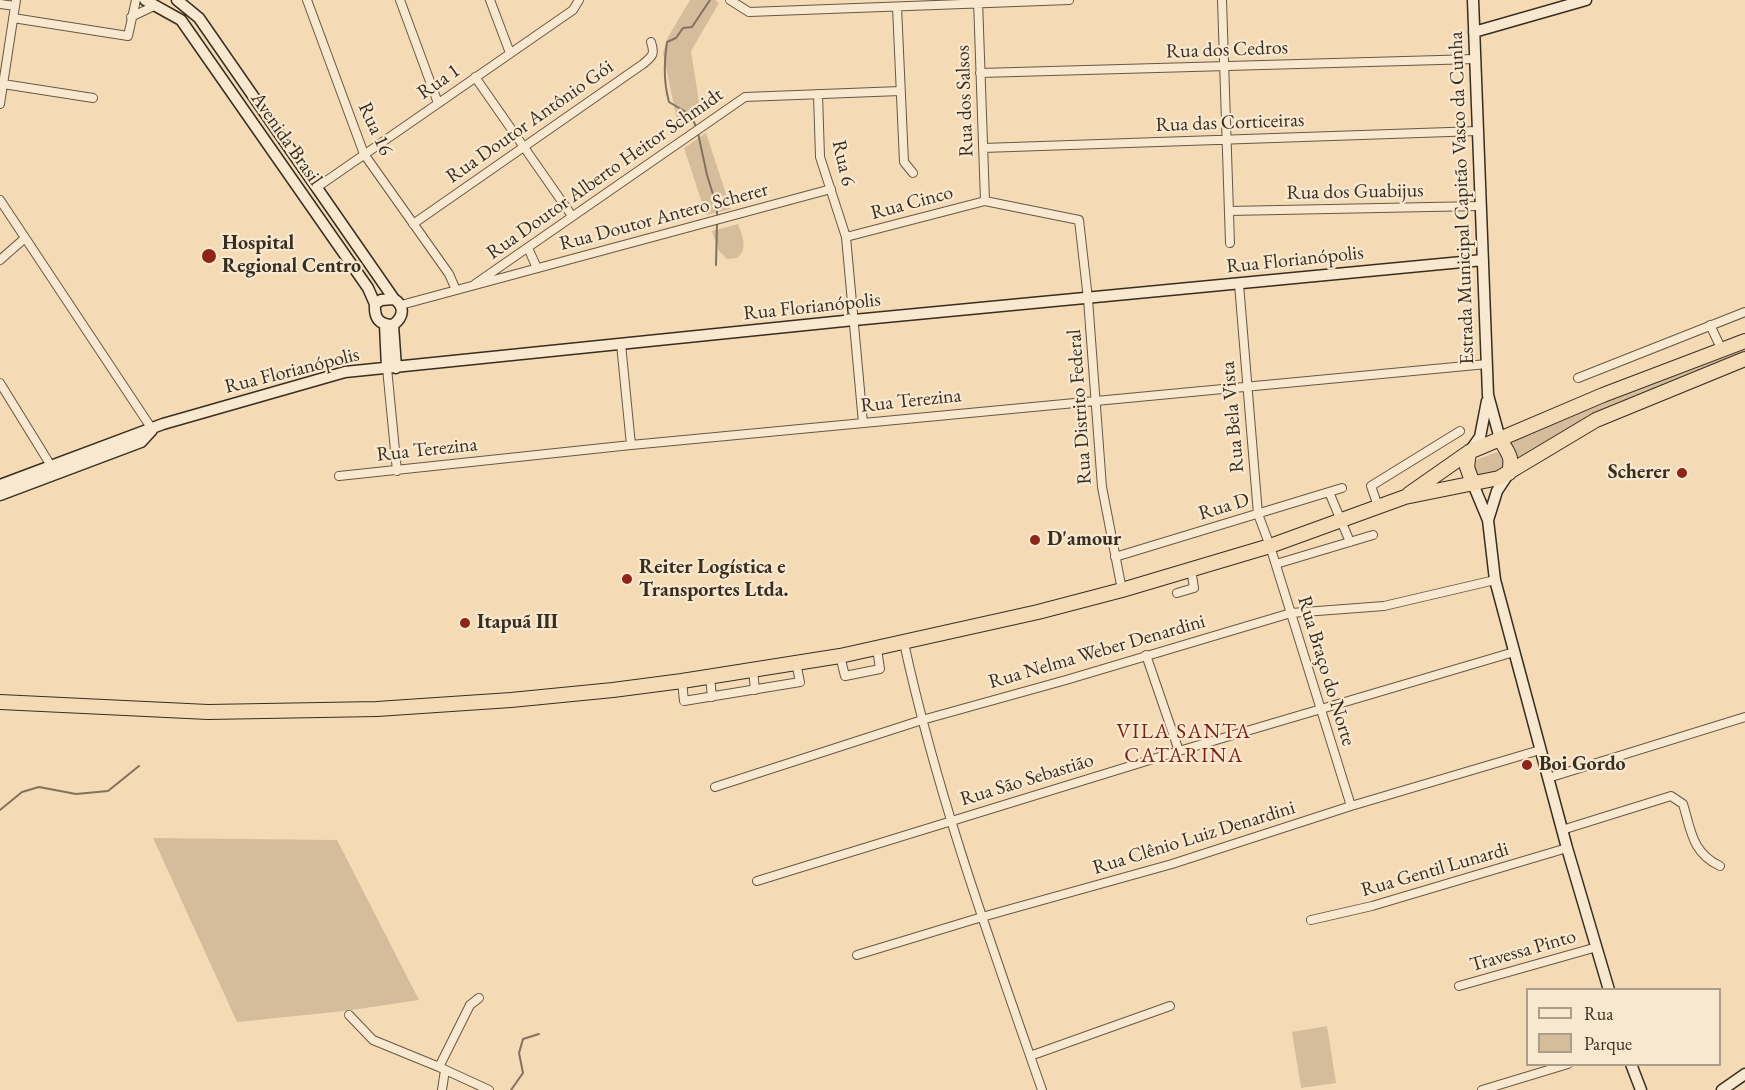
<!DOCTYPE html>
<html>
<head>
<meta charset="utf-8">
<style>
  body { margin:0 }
  #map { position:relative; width:1745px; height:1090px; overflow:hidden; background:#f5dbb5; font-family:"EB Garamond",serif }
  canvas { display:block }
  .legend { position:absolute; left:1526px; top:988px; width:195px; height:78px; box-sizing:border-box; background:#f8e8cf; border:2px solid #ab9d89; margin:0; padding:8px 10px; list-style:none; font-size:18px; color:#372d21 }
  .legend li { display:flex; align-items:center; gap:12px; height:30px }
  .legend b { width:30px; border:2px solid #ab9d89 }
</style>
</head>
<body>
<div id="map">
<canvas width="1745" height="1090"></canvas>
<ul class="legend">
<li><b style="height:8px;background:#f8e8cf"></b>Rua</li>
<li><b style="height:16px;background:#d5bd9c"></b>Parque</li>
</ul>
</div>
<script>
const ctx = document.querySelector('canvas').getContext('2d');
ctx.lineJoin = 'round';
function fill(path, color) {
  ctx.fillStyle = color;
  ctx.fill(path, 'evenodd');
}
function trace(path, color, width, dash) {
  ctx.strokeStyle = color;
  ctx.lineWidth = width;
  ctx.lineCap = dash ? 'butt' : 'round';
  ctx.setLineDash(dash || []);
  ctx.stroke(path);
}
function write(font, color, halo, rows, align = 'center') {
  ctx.font = font + ' "EB Garamond",serif';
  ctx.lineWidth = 4.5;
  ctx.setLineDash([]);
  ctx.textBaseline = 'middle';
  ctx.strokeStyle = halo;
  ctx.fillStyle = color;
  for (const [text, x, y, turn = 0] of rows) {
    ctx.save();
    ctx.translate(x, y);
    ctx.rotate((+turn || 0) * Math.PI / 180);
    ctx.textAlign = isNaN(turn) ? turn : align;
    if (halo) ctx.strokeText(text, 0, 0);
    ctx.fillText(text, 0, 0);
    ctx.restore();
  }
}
const green = new Path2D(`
  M690 0H715L719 3 691 51 701 115 679 130 663 53 668 37Z
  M706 133 731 209 706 215 684 148Z
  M738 224C742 236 749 248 737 258L727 259 719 251 712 231Z
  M1745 346V353L1583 421 1517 459 1516 451 1507 442Z
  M1497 452 1502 454 1505 458C1503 473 1491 475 1478 476L1474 473V462L1476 460Z
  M153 838 337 840 419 1000 345 1011 237 1022Z
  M1327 1026 1336 1083 1301 1088 1292 1032Z`);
const stream = new Path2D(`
  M696 127 691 115 669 102C664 84 664 61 667 42L676 38 683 28 692 27 710 0
  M698 133 707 175 717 207V217
  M716 265 717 223
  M0 810 22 792 39 787 76 794 108 791 139 766
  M511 1090 523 1073 519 1053 523 1039 539 1034`);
const street = new Path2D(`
  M307 0 364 154 449 274 456 290
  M400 0 438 103
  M490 0 510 53
  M730 0 749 12 1069 0
  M978 0 985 201
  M1222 0 1230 243
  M0 4 15 6
  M897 7 904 162 913 173
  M131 17 154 6
  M13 18 128 36 136 0
  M980 73 1475 59
  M475 77 572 216
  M3 84 93 98
  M818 94 820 157 846 237 863 423
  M0 104 16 0
  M983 148 1478 131
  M316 188 573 10 579 0
  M0 200 152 429
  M1229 211 1480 206
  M413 224 643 64C653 56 655 54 651 42
  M846 237 985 201 1079 220 1088 299 1102 487 1122 590
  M528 248 537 268
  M0 260 25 238
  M475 284 745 97 900 91
  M1239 284 1258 514 1270 546 1351 806
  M401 305 831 189
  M1710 325 1722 350
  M621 344 631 445
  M387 368 397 471
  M1578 378 1745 312
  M0 383 53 469
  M339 476 631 445 1487 364
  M1329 492 1350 542
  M1378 506 1371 486 1460 431
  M1115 557 1342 488
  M1276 564 1373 535
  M1177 593 1194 588 1191 569
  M904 643C937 795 991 944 1042 1090
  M1146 655 1179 751
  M840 656 845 676 880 669 877 649
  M753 670 755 690
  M710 677 712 697
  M682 681 684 701 800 682 796 663
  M1548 778 1745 717
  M715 787 922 720 1066 680 1291 613 1384 606 1495 580
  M1562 830 1671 796 1683 804C1691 830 1692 853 1720 866
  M757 881 1179 751 1514 652
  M1311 920 1372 906 1567 848
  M857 955 982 917 1172 864 1351 806 1540 750
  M1459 986 1597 947
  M349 1015 373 1040 439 1067 489 1090
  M1030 1056 1170 1006
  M439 1067 470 1005 479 998
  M442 1090 445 1070
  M1482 1090 1568 1064`);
const secondary = new Path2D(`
  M145 0 181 20 368 288 375 304
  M177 0 199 18 394 299
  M1473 0 1488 395 1500 439
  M1474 32 1586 0
  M385 325 387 368
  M393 325C379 325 374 318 375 304L381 300 394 299C405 306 404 317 393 325L396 368
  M1470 451 1480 437 1487 401
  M1473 484 1488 520 1495 580 1567 848 1609 990
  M0 485 163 424 345 372 854 320 1483 260
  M0 495 141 442 152 430
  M1488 520 1497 491 1509 473
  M1631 1064 1641 1090
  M1722 1090 1745 1074`);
const highway = new Path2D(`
  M1500 439C1508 454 1513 455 1509 473
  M1469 452 1467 467 1473 484
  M1409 494 1469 452 1481 447 1603 395 1745 341
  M0 702 208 712 377 709 511 700 613 690 682 681 840 656 1038 612 1122 590 1270 546 1405 497 1499 478 1596 420 1745 359`);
const markers = [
  [209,256,8,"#8f2418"],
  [1682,473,6,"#8f2418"],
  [1035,540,6,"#8f2418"],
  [627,579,6,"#8f2418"],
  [465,623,6,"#8f2418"],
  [1527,765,6,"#8f2418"]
];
const streetNames = [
  ["Rua dos Cedros",1227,50,-2],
  ["Rua 1",439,82,-35],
  ["Rua dos Salsos",965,101,-92],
  ["Rua Doutor Antônio Gói",530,122,-35],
  ["Rua das Corticeiras",1230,123,-2],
  ["Rua 16",375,129,65],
  ["Avenida Brasil",286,139,55],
  ["Rua 6",843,163,77],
  ["Rua Doutor Alberto Heitor Schmidt",605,174,-35],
  ["Rua dos Guabijus",1355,192,-1],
  ["Estrada Municipal Capitão Vasco da Cunha",1462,198,-92],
  ["Rua Cinco",912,203,-15],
  ["Rua Doutor Antero Scherer",664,217,-15],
  ["Rua Florianópolis",1295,260,-6],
  ["Rua Florianópolis",812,307,-6],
  ["Rua Florianópolis",292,371,-14],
  ["Rua Terezina",911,401,-6],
  ["Rua Distrito Federal",1080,407,-94],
  ["Rua Bela Vista",1233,417,-95],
  ["Rua Terezina",427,450,-6],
  ["Rua D",1224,507,-17],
  ["Rua Nelma Weber Denardini",1097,652,-16],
  ["Rua Braço do Norte",1326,671,73],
  ["Rua São Sebastião",1027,780,-17],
  ["Rua Clênio Luiz Denardini",1194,838,-17],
  ["Rua Gentil Lunardi",1435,870,-16],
  ["Travessa Pinto",1523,951,-16]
];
const poiNames = [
  ["Hospital",222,244],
  ["Regional Centro",222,267],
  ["Scherer",1670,473,"right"],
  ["D'amour",1047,540],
  ["Reiter Logística e",639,568],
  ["Transportes Ltda.",639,591],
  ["Itapuã III",477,623],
  ["Boi Gordo",1539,765]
];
const neighbourhoodNames = [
  ["VILA SANTA",1184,732],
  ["CATARINA",1184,756]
];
fill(green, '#d5bd9c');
trace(stream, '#82725c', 2);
trace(street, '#665846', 10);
trace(secondary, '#372d21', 13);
trace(highway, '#372d21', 16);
trace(street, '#f8e8cf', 8);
trace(secondary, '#f8e8cf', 10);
trace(highway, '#f5dbb5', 14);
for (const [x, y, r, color] of markers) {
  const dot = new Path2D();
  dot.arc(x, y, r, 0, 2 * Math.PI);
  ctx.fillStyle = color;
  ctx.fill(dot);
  trace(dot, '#f8e8cf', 2);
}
write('20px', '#372d21', '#f8e8cf', streetNames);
write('bold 20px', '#372d21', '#f8e8cf', poiNames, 'left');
ctx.letterSpacing = '1.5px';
write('21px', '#7a1f14', '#f8e8cf', neighbourhoodNames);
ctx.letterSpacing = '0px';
</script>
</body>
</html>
